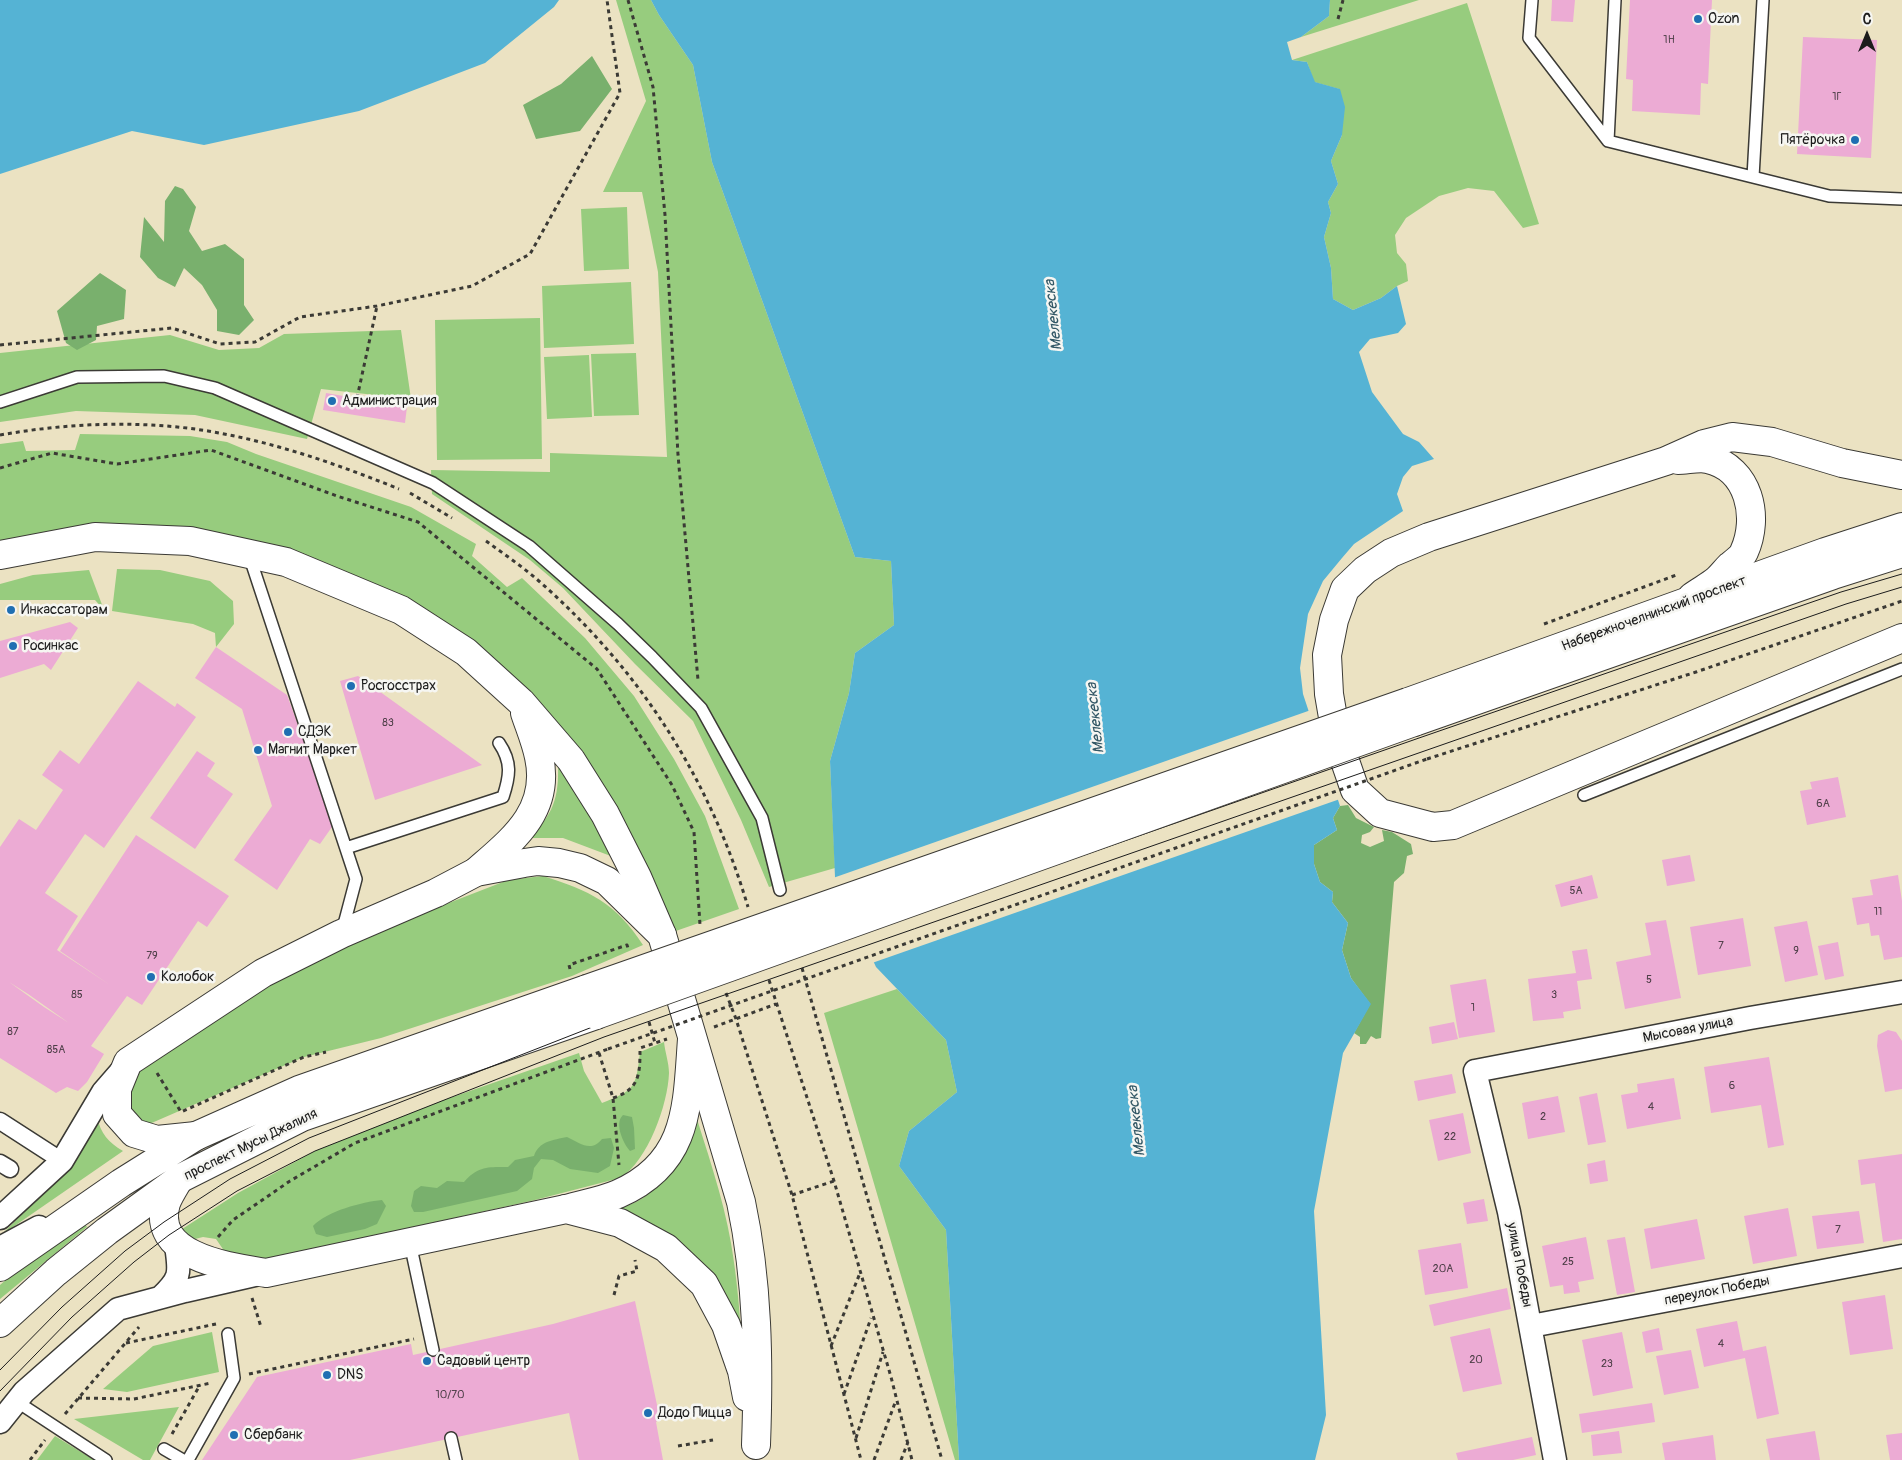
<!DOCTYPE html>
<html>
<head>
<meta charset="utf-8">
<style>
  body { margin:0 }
  #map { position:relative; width:1902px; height:1460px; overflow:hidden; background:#ebe2c2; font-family:Pangolin,sans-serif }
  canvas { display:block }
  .north { position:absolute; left:1842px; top:10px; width:50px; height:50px; -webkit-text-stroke:4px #f6f6f2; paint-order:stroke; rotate:0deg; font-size:14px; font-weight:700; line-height:20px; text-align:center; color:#1c1c1c }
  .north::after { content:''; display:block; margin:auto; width:18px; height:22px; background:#1c1c1c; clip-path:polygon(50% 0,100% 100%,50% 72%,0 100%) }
</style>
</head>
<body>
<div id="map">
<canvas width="1902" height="1460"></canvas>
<div class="north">С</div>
</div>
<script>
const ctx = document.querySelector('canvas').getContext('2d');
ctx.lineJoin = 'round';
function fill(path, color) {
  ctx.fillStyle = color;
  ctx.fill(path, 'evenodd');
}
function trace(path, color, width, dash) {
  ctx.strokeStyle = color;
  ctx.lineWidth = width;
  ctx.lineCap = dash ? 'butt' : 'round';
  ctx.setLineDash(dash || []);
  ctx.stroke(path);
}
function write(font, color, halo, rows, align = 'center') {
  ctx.font = font + ' Pangolin,sans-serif';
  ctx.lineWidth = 5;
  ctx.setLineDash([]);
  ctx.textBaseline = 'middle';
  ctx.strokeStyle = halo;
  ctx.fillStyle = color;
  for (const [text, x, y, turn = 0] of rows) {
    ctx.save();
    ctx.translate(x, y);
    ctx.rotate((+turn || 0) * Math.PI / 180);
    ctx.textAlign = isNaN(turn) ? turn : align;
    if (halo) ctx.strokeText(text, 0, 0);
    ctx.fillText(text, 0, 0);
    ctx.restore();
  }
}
const green = new Path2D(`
  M616 0H651L659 15 693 65 712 162 855 557 891 561 894 625 855 653 849 693 830 761 835 868 769 887 741 820 693 721 635 664 563 588 530 560 432 494 431 470 550 472V453L667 457 658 272 642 192H603L646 101Z
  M1330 0H1419L1301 37 1329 16Z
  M1467 3 1539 224 1523 228 1494 191 1468 188 1439 196 1406 218 1395 235 1397 253 1406 264 1408 281 1397 286 1381 298 1353 310 1333 299 1331 268 1324 237 1331 213 1328 202 1338 184 1331 161 1342 135 1339 89 1314 82 1307 62 1292 60Z
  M627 207 629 269 584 271 581 209Z
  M631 282 634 344 544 348 542 286Z
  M540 318 542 459 437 460 435 320Z
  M401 330 411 399 321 389 307 439 195 415 76 411 0 422V353L170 335 219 350 259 348 284 334Z
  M636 353 639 415 594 416 591 354Z
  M589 355 592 417 547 419 544 357Z
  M80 434 190 436 227 442 256 454 411 507 476 544 472 556 507 587 522 578 585 638 634 696 674 759 705 816 739 909 670 933 650 880 481 654 244 545H0V444L23 441 26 451 75 450Z
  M117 569 160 570 210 581 233 601 234 624 216 647 215 633 193 624 112 611Z
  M89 570 104 610 95 600H0V584L33 575Z
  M558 765 616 858 563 838H529C553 815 559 798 558 765Z
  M543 876C590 891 615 902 643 945L572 976 381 1038 304 1057 140 1128 132 1126 127 1079 268 983 356 939 508 880Z
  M897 989 946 1040 957 1092 909 1131 899 1166 946 1230 959 1460H955L824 1013Z
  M664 1042C665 1052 669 1063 669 1073 668 1104 648 1161 620 1178L535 1200 265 1260 229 1258 216 1239 203 1237 187 1241 179 1231 238 1193 315 1151 444 1100 579 1053 584 1071 602 1103C635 1090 636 1088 640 1052Z
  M692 1103C706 1149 723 1196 731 1243 737 1278 740 1313 742 1349L642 1221 619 1208C635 1205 652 1194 660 1180 673 1157 682 1128 692 1103Z
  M97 1117C101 1134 108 1142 123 1151L0 1236 65 1172Z
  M84 1223 87 1227 0 1299V1285L24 1264Z
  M212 1332 219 1372 127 1392 103 1389 153 1346Z
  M179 1407 150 1460H143L74 1419Z
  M55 1436 94 1460H37Z`);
const forest = new Path2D(`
  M592 56 612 89 580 131 536 139 523 105 561 84Z
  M175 186 183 189 196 207 189 231 202 251 225 244 244 259V305L254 320 239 335 217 331V310L202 285 184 268 175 287 158 278 140 257 144 217 164 242 165 201Z
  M100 273 126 290 124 319 97 326 96 340 77 350 66 343 57 311Z
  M1348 805 1356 818 1374 827 1370 832 1362 835 1361 843 1370 847 1384 841 1382 830 1392 832 1411 844 1413 854 1407 856 1404 873 1394 882 1381 1038 1376 1039 1371 1036 1366 1044H1360V1037L1354 1033 1370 1004 1351 978 1342 950 1348 923 1332 902 1333 892 1320 882 1314 864V845L1337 830 1333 818 1340 806Z
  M623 1115 632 1117 634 1128 635 1149 630 1151C623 1143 614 1123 623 1115Z
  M567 1137C580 1143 591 1153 602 1139L611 1138 614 1148 610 1166 598 1173 570 1169 553 1160 541 1159 534 1168 532 1179 517 1191 423 1212H414L411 1206 414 1191 421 1186 437 1188 447 1181 464 1182C478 1166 488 1167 508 1167L515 1160 534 1156C539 1141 553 1140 567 1137Z
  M382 1200 386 1206 377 1224 365 1229 327 1237 316 1234 313 1226C327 1211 362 1202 382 1200Z`);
const water = new Path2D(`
  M0 0H559L554 7 485 63 359 111 204 145 132 131 0 174Z
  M651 0H1330L1329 16 1301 37 1287 42 1292 60 1307 62 1315 82 1340 89 1345 107 1342 135 1331 161 1338 184 1328 202 1331 213 1324 237 1331 268 1333 299 1353 310 1381 298 1397 286 1406 324 1398 333 1370 339 1359 352 1372 392 1403 434 1419 442 1434 459 1412 466 1403 477 1397 494 1403 511 1354 544 1342 558 1323 581 1308 614 1300 668 1303 694 1340 806 1333 818 1337 830 1314 845V864L1320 882 1333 892 1332 902 1348 923 1342 950 1351 978 1371 1004 1343 1053 1314 1211 1326 1415 1315 1460H959L946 1230 899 1166 909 1131 957 1092 946 1040 876 967 835 877 830 761 849 693 855 653 894 625 891 561 855 557 712 162 693 65 659 15Z`);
const pier = new Path2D(`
  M1311 710 1340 799 872 963 833 878Z`);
const building = new Path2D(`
  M1552 0H1575L1573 22 1551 21Z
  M1630 0H1712L1708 84 1701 83 1700 115 1632 111 1633 80 1626 79Z
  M1803 37 1877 40 1871 158 1797 154Z
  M326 393 407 407 405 423 323 410Z
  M70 622 78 628 51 670 44 664 0 678V641Z
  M216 647 287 695 334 824 320 844 310 839 277 890 234 860 272 806 242 709 195 678Z
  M358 676 482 765 375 800 340 681Z
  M138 681 175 707 177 703 196 717 104 848 85 834 45 893 78 916 57 950 110 985 60 951 136 835 229 896 207 927 198 921 142 1005 127 996 91 1046 104 1054 87 1082 78 1091 67 1087 56 1093 0 1058V847L19 819 36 830 63 790 42 775 60 750 79 764ZM9 982 28 994 69 1023 44 1007Z
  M197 751 215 763 207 776 233 794 195 849 150 818Z
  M1838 777 1846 817 1807 825 1800 791 1812 789 1810 782Z
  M1690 855 1695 881 1667 886 1662 860Z
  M1592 875 1598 898 1561 907 1555 885Z
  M1898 875 1902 901V957L1884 960 1879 935 1871 936 1869 923 1857 925 1852 898 1873 895 1870 880Z
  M1743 918 1751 966 1698 975 1690 927Z
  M1666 920 1681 998 1625 1009 1616 962 1651 955 1645 923Z
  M1807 921 1818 975 1785 982 1774 927Z
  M1838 942 1844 976 1825 980 1818 946Z
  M1587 949 1592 979 1577 981 1581 1009 1563 1012 1564 1018 1533 1021 1528 979 1576 973 1572 951Z
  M1486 979 1495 1032 1459 1038 1450 985Z
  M1454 1022 1458 1039 1432 1044 1429 1027Z
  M1888 1030 1896 1032 1902 1041V1089L1885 1092 1877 1046 1878 1035Z
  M1769 1057 1784 1145 1768 1148 1761 1105 1711 1113 1704 1067Z
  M1452 1074 1456 1093 1418 1101 1414 1081Z
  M1674 1078 1681 1119 1627 1129 1621 1095 1638 1092 1637 1084Z
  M1597 1093 1606 1142 1588 1145 1579 1097Z
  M1558 1096 1565 1132 1528 1139 1522 1103Z
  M1463 1113 1471 1153 1438 1161 1429 1120Z
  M1902 1154V1239L1883 1242 1875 1183 1861 1185 1858 1160Z
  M1605 1160 1608 1181 1590 1184 1587 1164Z
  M1484 1199 1488 1221 1467 1224 1463 1203Z
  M1788 1208 1797 1256 1753 1264 1744 1216Z
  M1859 1211 1864 1243 1817 1249 1812 1216Z
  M1697 1219 1705 1259 1651 1269 1644 1229Z
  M1586 1237 1594 1279 1578 1282 1580 1292 1564 1294 1563 1285 1550 1287 1542 1246Z
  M1625 1237 1635 1292 1617 1295 1607 1240Z
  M1461 1243 1468 1288 1425 1295 1418 1250Z
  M1507 1288 1511 1309 1434 1326 1429 1305Z
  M1885 1295 1893 1349 1850 1355 1842 1302Z
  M635 1301 660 1419 656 1422 663 1460H579L569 1413 350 1460H202L257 1377 411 1344 413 1355 553 1324Z
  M1737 1321 1743 1351 1766 1346 1779 1414 1757 1419 1745 1358 1704 1367 1696 1329Z
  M1490 1328 1502 1384 1463 1392 1450 1337Z
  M1659 1328 1663 1350 1646 1353 1642 1332Z
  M1622 1332 1633 1388 1593 1396 1582 1340Z
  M1691 1350 1699 1388 1664 1395 1656 1356Z
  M1652 1403 1655 1422 1582 1433 1579 1414Z
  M1619 1431 1622 1453 1593 1456 1591 1435Z
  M1815 1431 1820 1460H1770L1766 1439Z
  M1902 1433V1460H1890L1886 1435Z
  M1713 1435 1716 1460H1665L1662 1443Z
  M1532 1437 1536 1455 1513 1460H1458L1456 1453Z`);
const path = new Path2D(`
  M628 0 653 87 665 215 678 455 698 680
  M1338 19 1343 0
  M0 345 172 328 220 344 255 342 300 317 377 306 472 286 530 254 620 93 607 0
  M357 398 377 306
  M0 435C68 423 140 420 208 431 274 442 337 464 399 489
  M0 468 52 453 117 464 211 450 337 496 418 522 597 669 672 785 694 832 700 925
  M410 493 452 518
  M486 541C504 554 523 567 540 582 640 670 710 779 748 907
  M1544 624 1679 574
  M1427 759 1696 672 1902 601
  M802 968 942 1460
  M570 969 569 965 627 945 628 948
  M769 980 834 1181 891 1377 912 1460
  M726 993 736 1019 792 1195 861 1460
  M649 1022 655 1043
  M714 1027 776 1004
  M599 1053 613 1098 619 1165
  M157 1073 181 1112 304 1057 326 1052
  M613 1098C640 1089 640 1074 640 1048L667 1039
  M792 1195 834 1181
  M218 1237 233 1220 290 1181 355 1143 608 1049
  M614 1295 619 1276 637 1271 635 1260
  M252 1298 261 1327
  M126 1343 216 1324
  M831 1346 860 1273
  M249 1374 414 1339
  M844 1394 871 1318
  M78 1398 134 1399 211 1383
  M65 1414 139 1327
  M172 1434 200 1385
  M856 1438 883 1352
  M678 1446 713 1440
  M30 1460 45 1440
  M874 1460 896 1400
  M901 1460 908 1442`);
const service = new Path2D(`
  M1532 0 1529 38 1608 141 1829 196 1902 199
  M1608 141 1615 0
  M1753 177 1763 0
  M0 402 77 377 164 376 215 388 433 483 529 546 618 624 652 657 701 708 762 818 780 890
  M249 555 356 879 342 932
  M1584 795 1902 669
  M346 848 503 797C510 776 512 762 499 743
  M410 1243 433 1350
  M16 1401 106 1460
  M451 1438 456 1460
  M164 1449 183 1460
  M188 1460 234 1378 228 1334`);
const pedestrian = new Path2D(`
  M0 1121 62 1161
  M0 1163 10 1169`);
const minor = new Path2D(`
  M0 1218 62 1161 103 1092 123 1069
  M0 1248 39 1227
  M161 1297C183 1276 179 1272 176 1244
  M1531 1326 1902 1256
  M0 1422 24 1392 118 1309 185 1291 259 1274
  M1555 1460 1509 1212 1475 1071 1750 1018 1902 992`);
const tertiary = new Path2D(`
  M1678 460C1687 460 1699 457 1708 459 1749 468 1760 517 1744 552 1742 557 1735 562 1730 566 1726 570 1722 575 1717 580 1710 586 1700 591 1692 597
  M1902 475 1842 463 1772 442 1732 437 1704 444 1666 461 1429 537 1391 553 1365 570 1345 589 1334 620 1327 655 1329 694 1336 735 1355 790 1380 813 1433 827 1453 825 1902 638
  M0 555 95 537 190 541 286 562 401 610 466 652 521 702 571 760 605 814 637 877 662 935
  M476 872C511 841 551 812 539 757 536 742 530 728 525 713
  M566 1209C583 1204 602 1201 618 1194 689 1163 687 1107 692 1039`);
const secondary = new Path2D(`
  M196 1136 157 1140 134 1133 117 1114V1089L128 1062 263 973 341 934 436 893 476 872 524 863 538 861 559 863 580 868 607 881 662 935 741 1202C758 1282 759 1363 756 1445
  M179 1179C175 1186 169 1195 166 1203 150 1257 230 1267 266 1273L566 1209 620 1223 666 1248 704 1284 726 1325 742 1371 747 1397`);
const primary = new Path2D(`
  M1408 702 1825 552 1902 527
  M1414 722 1833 575 1902 553
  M0 1267 121 1183 196 1136 299 1090 587 989
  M0 1323 56 1272 107 1231 179 1179 302 1117 596 1015`);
const tram = new Path2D(`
  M0 1370 62 1307 125 1251 164 1222 230 1179 309 1138 600 1024 1419 738 1841 592 1902 574
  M0 1391 72 1317 134 1262 169 1235 237 1191 315 1151 604 1037 1846 604 1902 587`);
const pathBridge = new Path2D(`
  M608 1049 1427 759`);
const primaryBridge = new Path2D(`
  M587 989 1408 702
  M596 1015 1414 722`);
const markers = [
  [1698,19,5,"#1f6fb2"],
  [1855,140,5,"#1f6fb2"],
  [332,401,5,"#1f6fb2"],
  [11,610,5,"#1f6fb2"],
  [13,646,5,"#1f6fb2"],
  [351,686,5,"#1f6fb2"],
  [288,732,5,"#1f6fb2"],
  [258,750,5,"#1f6fb2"],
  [151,977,5,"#1f6fb2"],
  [427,1361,5,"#1f6fb2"],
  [327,1375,5,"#1f6fb2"],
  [648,1413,5,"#1f6fb2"],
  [234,1435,5,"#1f6fb2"]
];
const numberNames = [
  ["1Н",1669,40],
  ["1Г",1837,97],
  ["83",388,723],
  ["6А",1823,804],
  ["5А",1576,891],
  ["11",1878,912],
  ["7",1721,946],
  ["9",1796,951],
  ["79",152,956],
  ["5",1649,980],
  ["85",77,995],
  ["3",1554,995],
  ["1",1473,1008],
  ["87",13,1032],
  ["85А",56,1050],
  ["6",1732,1086],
  ["4",1651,1107],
  ["2",1543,1117],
  ["22",1450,1137],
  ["7",1838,1230],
  ["25",1568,1262],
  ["20А",1443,1269],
  ["4",1721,1344],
  ["20",1476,1360],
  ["23",1607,1364],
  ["10/70",450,1395]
];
const poiNames = [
  ["Ozon",1708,19],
  ["Пятёрочка",1845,140,"right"],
  ["Администрация",342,401],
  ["Инкассаторам",21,610],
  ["Росинкас",23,646],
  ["Росгосстрах",361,686],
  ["СДЭК",298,732],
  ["Магнит Маркет",268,750],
  ["Колобок",161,977],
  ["Садовый центр",437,1361],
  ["DNS",337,1375],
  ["Додо Пицца",658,1413],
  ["Сбербанк",244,1435]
];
const streetNames = [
  ["Набережночелнинский проспект",1654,614,-20],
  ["Мысовая улица",1688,1030,-11],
  ["проспект Мусы Джалиля",251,1145,-26],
  ["улица Победы",1519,1265,79],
  ["переулок Победы",1717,1291,-11]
];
const waterNames = [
  ["Мелекеска",1054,315,-96],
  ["Мелекеска",1096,718,-96],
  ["Мелекеска",1137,1121,-96]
];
fill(green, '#97cc7e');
fill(forest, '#79b06d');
fill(water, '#55b3d4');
fill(pier, '#ebe2c2');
fill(building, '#ecabd4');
trace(service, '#3b3a35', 14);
trace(pedestrian, '#3b3a35', 19);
trace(minor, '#3b3a35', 25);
trace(tertiary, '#3b3a35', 30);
trace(secondary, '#3b3a35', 30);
trace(primary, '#3b3a35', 30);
trace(path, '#3b3a35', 3, [4, 4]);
trace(service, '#fff', 11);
trace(pedestrian, '#fff', 16);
trace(minor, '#fff', 22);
trace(tertiary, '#fff', 28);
trace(secondary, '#fff', 28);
trace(primary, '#fff', 28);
trace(tram, '#1c1c1c', 1);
trace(primaryBridge, '#3b3a35', 30, []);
trace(pathBridge, '#3b3a35', 3, [4, 4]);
trace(primaryBridge, '#fff', 28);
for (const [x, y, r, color] of markers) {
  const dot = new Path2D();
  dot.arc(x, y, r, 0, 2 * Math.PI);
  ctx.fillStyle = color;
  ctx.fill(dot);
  trace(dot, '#f6f6f2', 2);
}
write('11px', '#50404a', null, numberNames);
write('14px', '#1c1c1c', '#f6f6f2', poiNames, 'left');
write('14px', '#1c1c1c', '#f6f6f2', streetNames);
write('italic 15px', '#335866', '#f6f6f2', waterNames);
</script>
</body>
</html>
